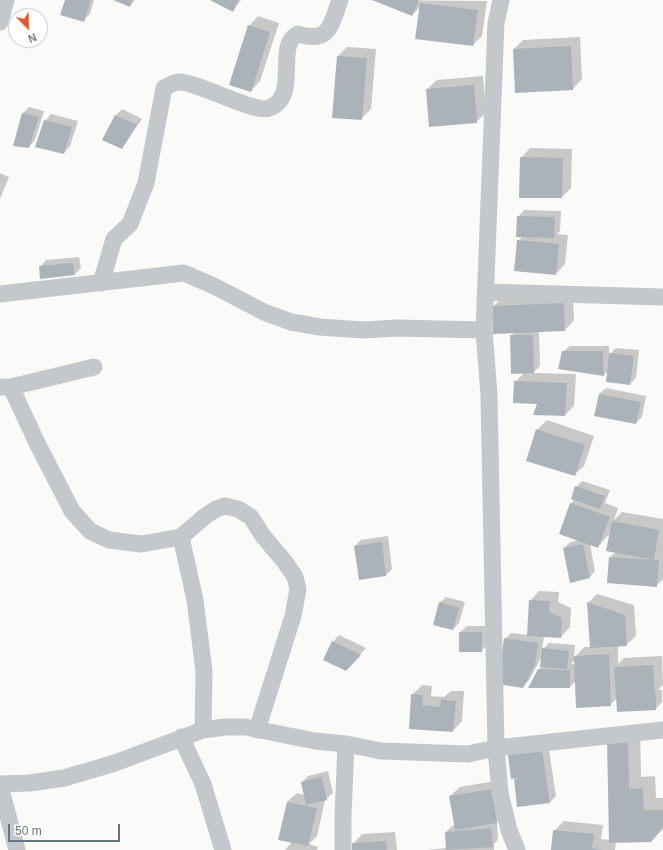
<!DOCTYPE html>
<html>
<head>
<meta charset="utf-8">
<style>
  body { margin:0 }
  #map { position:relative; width:663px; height:850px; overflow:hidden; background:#fafaf8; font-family:Helvetica,sans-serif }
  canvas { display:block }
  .north { position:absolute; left:8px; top:8px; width:40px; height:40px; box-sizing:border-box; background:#fff; border:1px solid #c1c8cd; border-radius:50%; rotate:157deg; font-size:11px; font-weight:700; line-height:16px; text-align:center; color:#657683 }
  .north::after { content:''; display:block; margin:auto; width:14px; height:18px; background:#e4572e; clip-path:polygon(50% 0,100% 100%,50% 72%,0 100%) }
  .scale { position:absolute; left:8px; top:824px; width:112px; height:18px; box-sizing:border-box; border:2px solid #657683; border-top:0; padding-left:5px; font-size:12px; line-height:14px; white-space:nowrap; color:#657683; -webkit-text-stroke:3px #fff; paint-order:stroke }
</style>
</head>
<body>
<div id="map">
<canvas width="663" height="850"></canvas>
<div class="north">N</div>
<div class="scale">50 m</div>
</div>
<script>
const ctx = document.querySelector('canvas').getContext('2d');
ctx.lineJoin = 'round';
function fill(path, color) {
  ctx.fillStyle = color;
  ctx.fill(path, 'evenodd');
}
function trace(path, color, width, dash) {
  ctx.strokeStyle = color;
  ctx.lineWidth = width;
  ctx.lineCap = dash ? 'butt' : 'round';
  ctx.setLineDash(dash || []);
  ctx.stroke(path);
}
const shadow = new Path2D(`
  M66 0H94L90 14 84 20Z
  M115 0H135L130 6Z
  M212 0H241L233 11Z
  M374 0 487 1 482 36 473 45 416 38 421 6 412 15Z
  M258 16 279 23 260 81 251 91 249 26Z
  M580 37 582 79 573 89 516 92 514 49 523 40Z
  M347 47 376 49 371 109 361 119 338 56Z
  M483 76 486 113 476 122 427 89 437 80Z
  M29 107 44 111 35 140 29 147 15 146 23 113Z
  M122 109 142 119 121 148 103 139 116 115Z
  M51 114 78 121 70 146 64 153 45 121Z
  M530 148 572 149 571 188 562 197H520L521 158Z
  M0 173 9 177 0 199Z
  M524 210 561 211 560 231 557 234 568 235 565 264 556 274 518 241 522 237 518 217Z
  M79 257 81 268 75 274 40 267 46 260Z
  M573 294 574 320 565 330 539 331 540 366 533 373 576 374 574 406 565 415 539 403 515 382 524 373 511 336 515 332 493 307 502 297Z
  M570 346H609V355L616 348 639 350 636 378 630 384 608 371 604 375 563 352Z
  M606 388 646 396 642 417 636 423 599 394Z
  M547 420 594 436 584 466 574 475 537 430Z
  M582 481 610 490 605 503 618 508 614 520 622 512 663 519V579L656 586 610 557 616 552 611 532 598 547 590 544 595 571 589 578 564 548 570 542 579 540 560 533 571 503 575 499 576 487Z
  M388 536 392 569 386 575 360 579 355 546 361 540Z
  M539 591 559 592 558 602 571 608 570 627 561 637 544 636 542 650 549 643 575 645 574 658 584 647H591L588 603 597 594 634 605 636 636 626 645 618 646V664L624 658 662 656 663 685 658 690H662V702L656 709 617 698 610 705 576 681 570 687 539 669 543 666 542 656 529 680 523 687 505 639 511 633 528 635 530 601ZM575 660V664H571Z
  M446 597 465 602 459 623 453 629 439 603Z
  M467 626H488L487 645 481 651 460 632Z
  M339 635 366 648 352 664 324 660 333 642Z
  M422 685 432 686 431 696 444 697 451 691H464L462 721 453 731 410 728 412 695Z
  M640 726 641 777 655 776 656 798H663V829L651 841H616L615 850H552L554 831 564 821 603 825 601 839 610 840 608 739Z
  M548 744 556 796 550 802 518 806 515 780Z
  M328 771 333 793 325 800 317 836 309 844 318 847 317 850H285L292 842 287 802 297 793 305 795 302 782 308 776Z
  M501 780 506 813 497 822 498 840 494 844V850H427L447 848 446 832 452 826 455 825 450 796 460 787Z
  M395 832 397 850H353V844L362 834Z`);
const building = new Path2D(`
  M65 0H91L84 22 60 15Z
  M113 0H132L130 7Z
  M210 0H238L233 12Z
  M372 0H419L412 16Z
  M420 3 478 10 473 46 415 39Z
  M248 25 270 32 251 92 229 85Z
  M571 46 573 90 515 93 513 49Z
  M337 56 367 58 362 120 332 118Z
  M474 85 477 123 429 127 426 89Z
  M22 113 39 117 29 148 13 146Z
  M115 115 137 125 122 149 102 140Z
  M44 120 72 127 64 154 35 147Z
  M520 157 563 158 562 198H519Z
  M517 216 555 217 554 238 516 237Z
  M517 240 559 244 556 275 514 271Z
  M73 263 75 275 40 279 39 266Z
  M564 303 565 331 493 334 492 306Z
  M510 335H533L534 373 511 374Z
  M562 351H603L604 376 558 369Z
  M609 353 634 356 630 385 606 382Z
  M514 381 567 383 565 416 533 415 537 404 513 403Z
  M599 394 641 402 636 424 594 416Z
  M536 429 585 445 575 476 526 461Z
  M575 486 605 496 600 509 571 499Z
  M570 503 610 517 598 548 559 534Z
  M612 521 659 530 654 560H659L657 587 607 583 609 557 654 560 606 551Z
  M382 542 386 576 359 580 354 546Z
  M583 544 590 578 570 583 563 548Z
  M529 600 550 601 549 612 562 618 561 638 527 636Z
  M439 602 459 608 453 630 433 625Z
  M587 602 625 615 627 646 590 648Z
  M459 632H482V652H459Z
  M504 638 538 643 535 665 523 688 498 684Z
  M332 641 361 655 346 671 323 660Z
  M542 648 569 651 567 669 540 667Z
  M609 654 611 706 576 708 574 656Z
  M653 665 655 695 642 696 656 695V710L617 712 614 667Z
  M538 669 570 670V688H528Z
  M411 694 423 695 422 705 440 707 441 699 456 701 453 732 409 729Z
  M607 738H628L629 789 643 788 644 810H663V827L651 842 609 843Z
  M542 750 550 803 517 807 514 779 529 776 511 779 508 755Z
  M322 777 327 800 306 805 301 782Z
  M492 789 497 823 455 830 449 796Z
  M287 802 317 808 308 846 278 840Z
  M491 828 493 847 446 850 445 832Z
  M553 830 594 834 592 848 604 850H551Z
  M386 841 387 850H352V843Z`);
const minor = new Path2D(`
  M501 0 496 23 484 330 489 395 496 748 500 793 509 830 517 850
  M0 22 6 0
  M101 283 114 239 130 224 146 183 164 88C169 85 173 83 178 82 192 81 236 103 254 107 259 108 264 110 269 108 301 97 274 44 298 34 330 44 331 24 340 0
  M486 292 663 297
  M0 294 184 273 214 286 264 312 291 322 320 327 364 330 397 328 484 330
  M1 387H11L94 367
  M11 387 38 445 72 511 90 531 109 540 141 544 181 537 204 517 216 509 225 506 238 509 251 517 263 536 285 562 295 577 298 589 293 616 257 730
  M181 537 195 600 204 671 203 730
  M181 737 203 784 223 850
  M0 784 30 783 64 778 115 763 203 730 225 727H245L315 741 346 744 381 751 468 754 496 748 663 730
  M0 786 17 850
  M343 850V816L346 744`);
fill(shadow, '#0003');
fill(building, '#aab3b9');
trace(minor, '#c3c8cc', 17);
</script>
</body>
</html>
